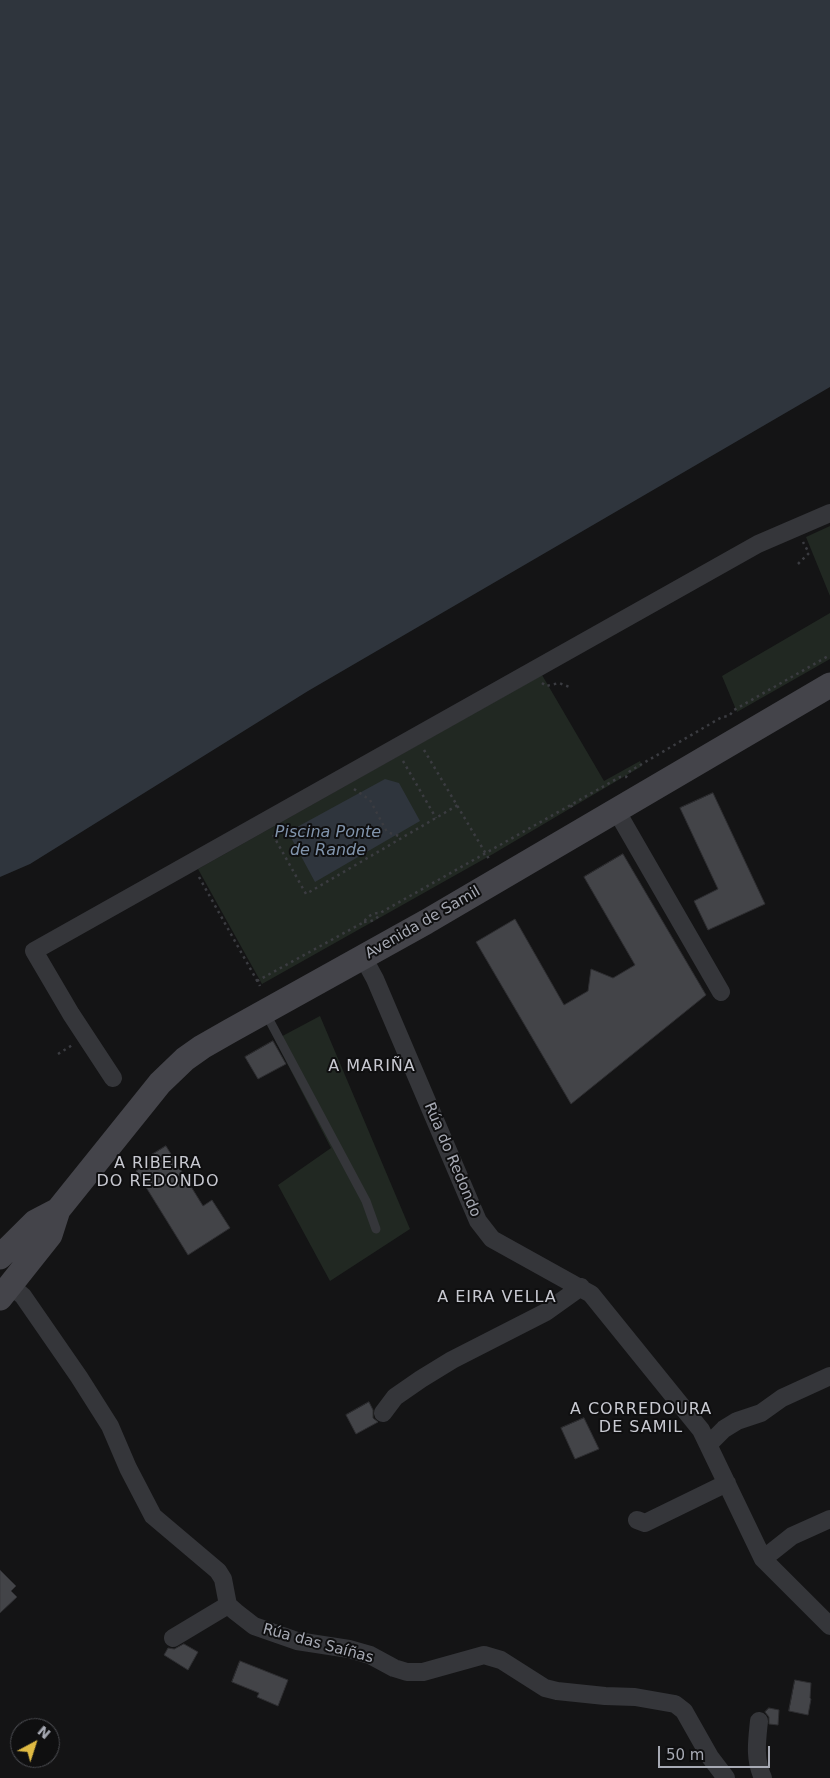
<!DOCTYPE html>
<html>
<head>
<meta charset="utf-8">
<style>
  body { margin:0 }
  #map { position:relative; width:830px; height:1778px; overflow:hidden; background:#141415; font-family:"DejaVu Sans",sans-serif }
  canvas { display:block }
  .north { position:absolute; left:10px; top:1718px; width:50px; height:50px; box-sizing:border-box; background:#0f0f10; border:1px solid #4c4d52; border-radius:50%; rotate:40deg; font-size:14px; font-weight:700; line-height:20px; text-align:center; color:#a7aab4 }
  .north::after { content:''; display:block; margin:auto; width:18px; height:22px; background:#dfba43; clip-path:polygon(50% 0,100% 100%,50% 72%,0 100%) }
  .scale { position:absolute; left:658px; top:1746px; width:112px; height:22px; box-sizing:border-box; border:2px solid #a7aab4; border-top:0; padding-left:6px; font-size:15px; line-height:18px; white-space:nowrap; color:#a7aab4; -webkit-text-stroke:4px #0f0f10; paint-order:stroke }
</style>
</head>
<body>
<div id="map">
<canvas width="830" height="1778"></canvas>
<div class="north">N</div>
<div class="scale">50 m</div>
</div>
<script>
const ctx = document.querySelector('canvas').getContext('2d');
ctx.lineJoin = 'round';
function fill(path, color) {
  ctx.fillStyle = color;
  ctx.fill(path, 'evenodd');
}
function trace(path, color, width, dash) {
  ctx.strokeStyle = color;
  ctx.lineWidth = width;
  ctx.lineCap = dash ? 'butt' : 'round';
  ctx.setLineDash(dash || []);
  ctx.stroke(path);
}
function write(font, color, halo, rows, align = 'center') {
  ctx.font = font + ' "DejaVu Sans",sans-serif';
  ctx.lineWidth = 4;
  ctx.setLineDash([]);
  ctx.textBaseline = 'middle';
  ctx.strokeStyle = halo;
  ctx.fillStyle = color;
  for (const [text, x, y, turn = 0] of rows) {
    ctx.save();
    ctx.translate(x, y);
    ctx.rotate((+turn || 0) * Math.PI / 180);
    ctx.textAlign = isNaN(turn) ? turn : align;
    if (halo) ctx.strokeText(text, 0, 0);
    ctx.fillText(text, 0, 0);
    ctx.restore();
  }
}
const green = new Path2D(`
  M830 526V596L806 537Z
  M830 613V659L737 712 722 676Z
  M542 675 604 781 640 761 642 766 493 854 262 984 198 869Z
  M320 1016 410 1229 330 1281 278 1185 331 1148 275 1040Z`);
const water = new Path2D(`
  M0 0H830V387L308 691 30 864 0 877Z
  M385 779 399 783 420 821 315 882 288 832Z`);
const building = new Path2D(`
  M713 793 765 904 708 930 694 901 718 889 680 808Z
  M623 854 706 995 571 1104 476 942 515 919 564 1005 588 991 591 969 613 978 635 965 584 877Z
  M273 1041 286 1064 258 1079 245 1057Z
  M166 1146 203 1206 212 1200 230 1228 188 1255 136 1171 148 1163 145 1159Z
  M369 1402 373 1410V1418L378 1422 356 1434 346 1415Z
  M584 1418 599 1449 575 1459 561 1428Z
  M0 1570 16 1586 11 1591 17 1597 0 1613Z
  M184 1644 198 1652 188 1670 164 1655 168 1648 174 1649Z
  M240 1661 288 1680 278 1706 257 1697 259 1693 232 1682Z
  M795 1680 811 1683 810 1698 811 1699 808 1715 789 1711Z
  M769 1708 779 1710 778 1725 769 1724V1717L765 1712Z`);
const path = new Path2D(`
  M798 564 809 553 803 542
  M542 683 546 686 559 683 572 688
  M424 750 489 859
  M403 761 436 818
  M354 789 370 800 387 832 402 837
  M571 805 573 810
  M273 835 306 894 458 805
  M199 877 260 986
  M364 922C371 922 378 919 380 913
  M257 981 364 922C367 916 375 912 380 913L620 777H626L630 771 722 717 729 716 734 710 830 655
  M58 1054 74 1044`);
const lane = new Path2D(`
  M265 1012 366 1201 376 1229`);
const street = new Path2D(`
  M616 810 721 992
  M363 957 375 979 478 1221 492 1239 591 1294 701 1430 763 1559 830 1626
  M113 1078 71 1014 34 951 758 544 830 513
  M10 1285 23 1296 79 1377 110 1426 128 1468 153 1516 218 1571 223 1579 228 1605 236 1612 254 1626 297 1641 349 1649 370 1655 394 1668 407 1672H423L484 1655 501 1660 545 1688 557 1691 605 1696 635 1697 675 1704 684 1711 710 1757 726 1778
  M383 1413 395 1397 421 1379 452 1360 546 1312 581 1287
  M708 1445 724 1429 737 1421 761 1413 782 1398 830 1376
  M637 1520 645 1523 727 1483
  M763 1559 792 1536 830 1519
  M173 1638 228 1605
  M759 1721C757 1741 754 1759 763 1778`);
const secondary = new Path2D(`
  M0 1257 35 1222 58 1210
  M0 1298 50 1235 58 1210 160 1083 185 1059 202 1047 230 1031 426 922 830 685`);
const streetNames = [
  ["Avenida de Samil",423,923,-30],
  ["Rúa do Redondo",452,1160,67],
  ["Rúa das Saíñas",318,1644,15]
];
const waterNames = [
  ["Piscina Ponte",328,833],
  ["de Rande",328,851]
];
const neighbourhoodNames = [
  ["A MARIÑA",372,1067],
  ["A RIBEIRA",158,1164],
  ["DO REDONDO",158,1182],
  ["A EIRA VELLA",497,1298],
  ["A CORREDOURA",641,1410],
  ["DE SAMIL",641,1428]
];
fill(green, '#212822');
fill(water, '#2f353d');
fill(building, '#434448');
trace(building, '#2e2e31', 1);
trace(path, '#3b3c41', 2.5, [2.5, 4]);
trace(lane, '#35363a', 9);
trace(street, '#35363a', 18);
trace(secondary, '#44444a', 25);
write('15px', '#a7aab4', '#0f0f10', streetNames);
write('italic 16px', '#8194ac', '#0f0f10', waterNames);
ctx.letterSpacing = '1px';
write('16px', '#c8c9d1', '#0f0f10', neighbourhoodNames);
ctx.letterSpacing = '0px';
</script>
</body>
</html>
